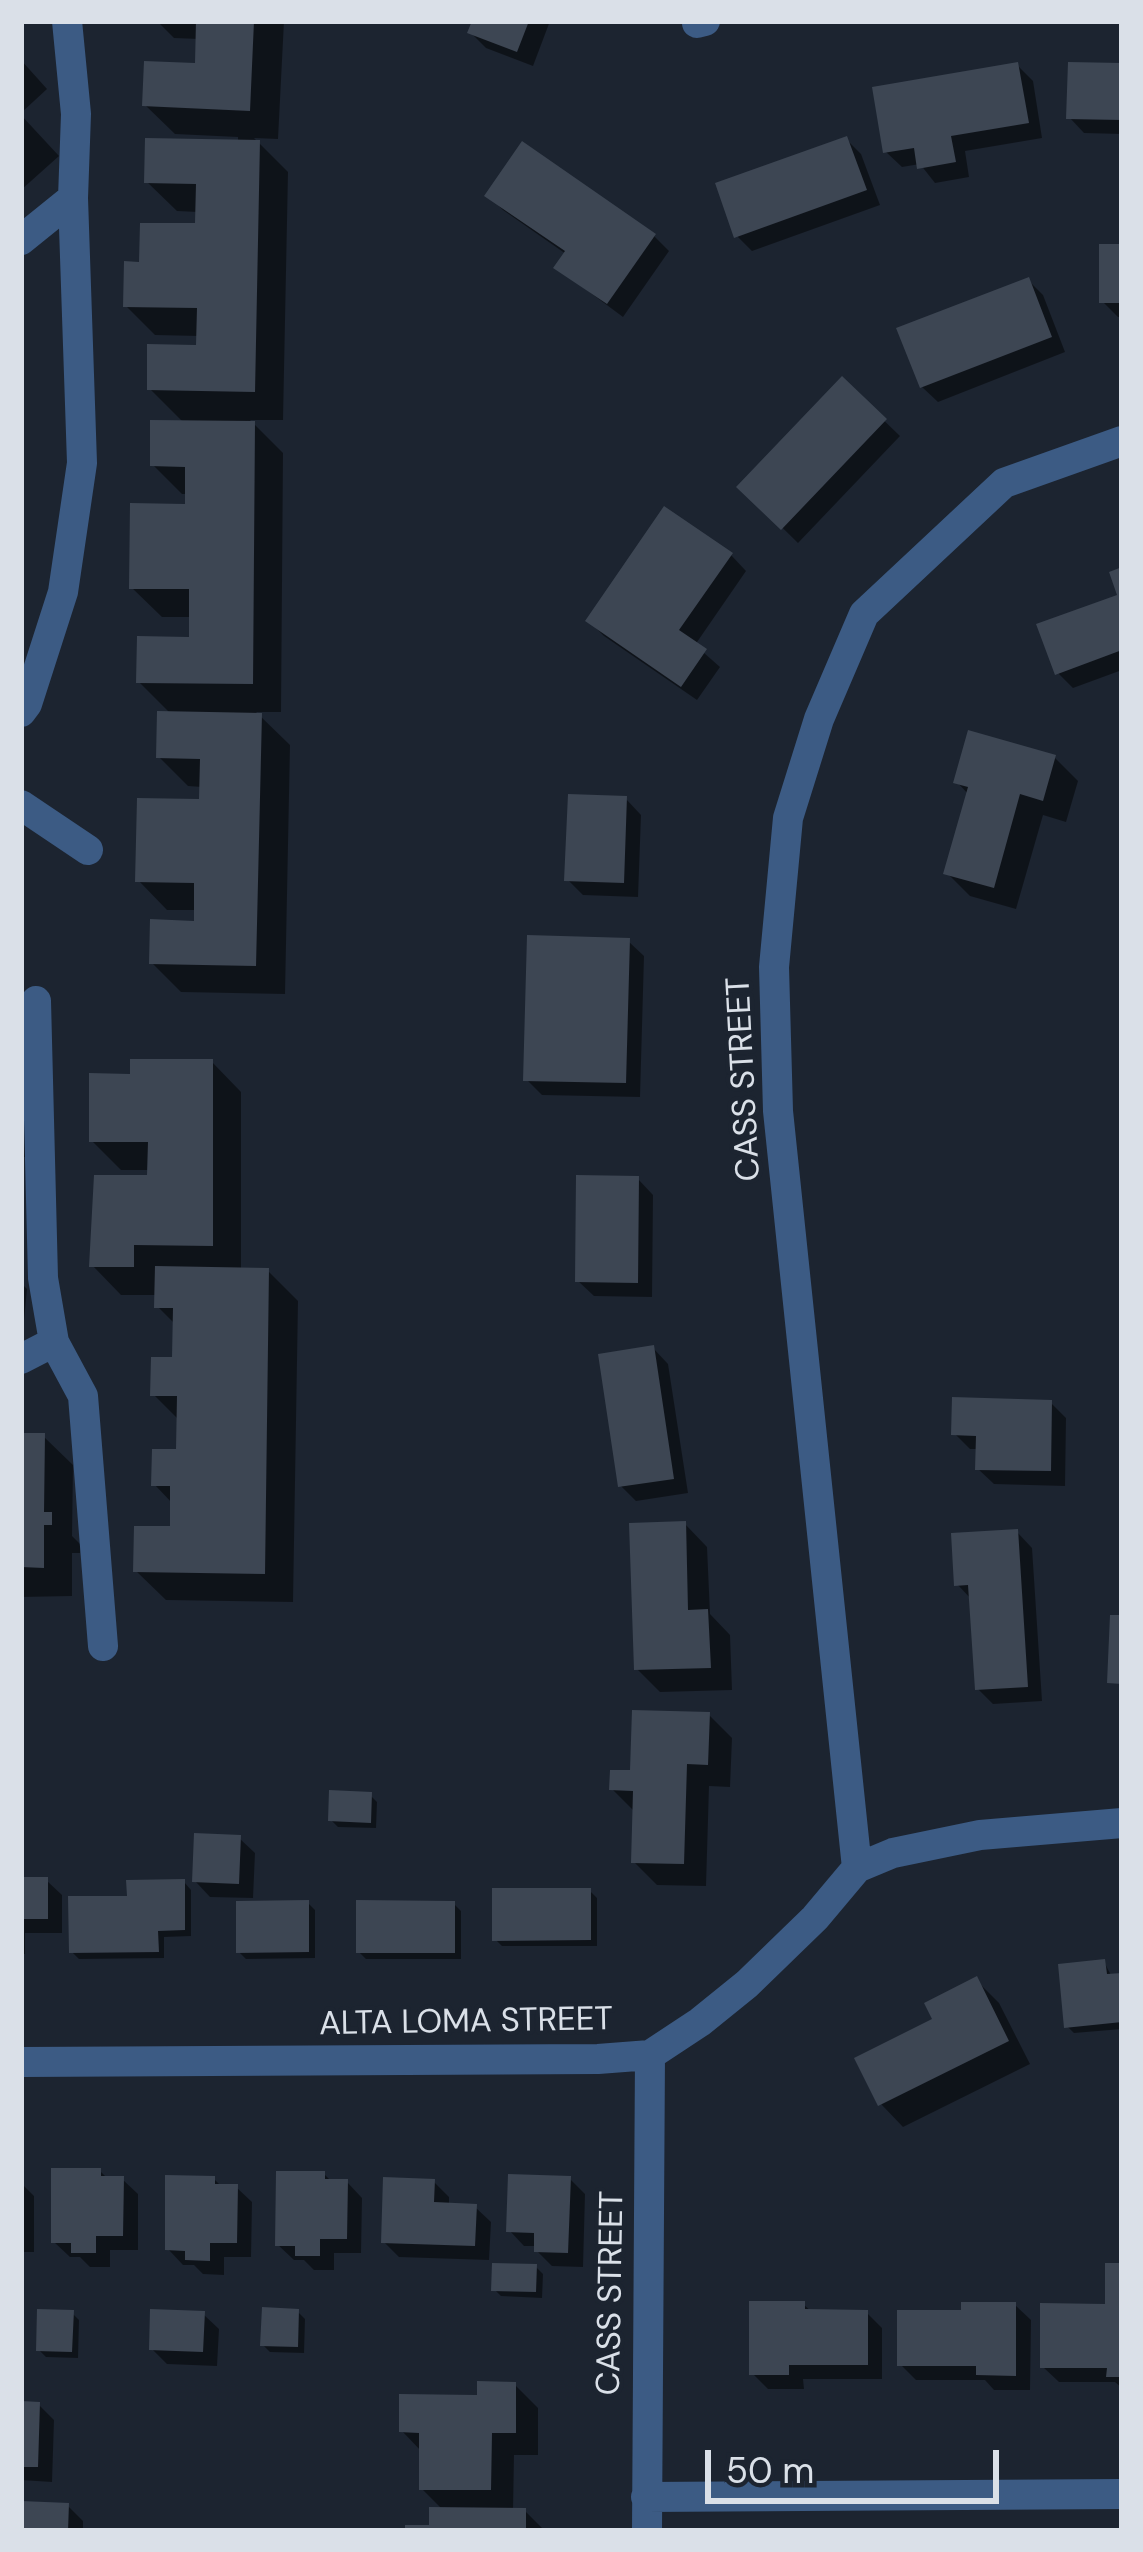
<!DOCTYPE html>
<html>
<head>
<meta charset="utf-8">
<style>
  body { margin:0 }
  #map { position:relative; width:1143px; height:2552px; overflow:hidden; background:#1c2430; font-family:"DM Sans",sans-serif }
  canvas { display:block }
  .frame { position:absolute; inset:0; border:24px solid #dae0e8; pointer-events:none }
  .scale { position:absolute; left:705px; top:2450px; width:294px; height:54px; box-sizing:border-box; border:6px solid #dae0e8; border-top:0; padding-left:15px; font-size:36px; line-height:42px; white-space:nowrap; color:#dae0e8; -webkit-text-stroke:9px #1c2430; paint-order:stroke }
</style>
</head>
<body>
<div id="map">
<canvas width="1143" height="2552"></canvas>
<div class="frame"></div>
<div class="scale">50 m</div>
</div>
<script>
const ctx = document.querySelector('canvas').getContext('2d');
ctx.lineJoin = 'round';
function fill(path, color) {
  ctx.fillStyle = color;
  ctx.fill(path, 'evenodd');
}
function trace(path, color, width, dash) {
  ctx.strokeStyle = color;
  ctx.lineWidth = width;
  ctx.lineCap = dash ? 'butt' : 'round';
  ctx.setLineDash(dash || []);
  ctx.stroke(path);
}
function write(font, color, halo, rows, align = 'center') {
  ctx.font = font + ' "DM Sans",sans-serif';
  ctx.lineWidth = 9;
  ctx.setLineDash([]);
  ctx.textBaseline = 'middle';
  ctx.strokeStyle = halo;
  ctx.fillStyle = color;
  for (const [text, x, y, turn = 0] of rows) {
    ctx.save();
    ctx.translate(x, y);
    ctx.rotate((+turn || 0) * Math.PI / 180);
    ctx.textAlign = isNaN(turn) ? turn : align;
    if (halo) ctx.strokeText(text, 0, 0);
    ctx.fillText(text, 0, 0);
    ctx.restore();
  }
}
const shadow = new Path2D(`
  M157 21H284L278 139 254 138 288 172 283 420H250L283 453 281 712H256L290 745 285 994 181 992 152 963 197 924V910H167L138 880 202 802V787L188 786 159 757 171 714 139 682 192 640V617H162L132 588 188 507V494H182L153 465 184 423 150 389 199 348V336L155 335 126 306 142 265 198 226V212L177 211 147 182 238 143V137L175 134 145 105 197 66 199 39 174 38Z
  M475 21H550L533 66 486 48 470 32Z
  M21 60 47 89 21 113Z
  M1017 65 1033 81 1042 138 965 151 969 177 935 183 920 164 902 167 886 152Z
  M1122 66V134L1084 133 1069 117Z
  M21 115 59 156 21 190Z
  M846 139 861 154 880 205 752 251 737 236Z
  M488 195 654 236 669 251 623 317 557 268 566 254 503 210Z
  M1122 247V317H1118L1102 301Z
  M1028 280 1043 295 1065 352 938 402 922 387Z
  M842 380 900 436 798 543 740 486Z
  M731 555 746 571 695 645 720 667 697 700 604 636 589 621Z
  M1122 571V670L1073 688 1058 673 1121 596Z
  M1055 758 1078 781 1066 822 1043 815 1016 909 970 896 947 873 969 795 957 782Z
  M626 799 641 815 638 897 583 895 568 880Z
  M628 941 644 956 640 1097 542 1095 526 1079Z
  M212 1062 241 1092V1271H268L298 1301 293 1602 166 1600 136 1571 173 1529V1504L154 1484 179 1452V1420L153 1394 175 1360 176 1325 157 1306V1295H121L92 1265 150 1178V1170H121L92 1141 133 1076Z
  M21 1081 31 1090V1157H21Z
  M638 1179 653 1195 652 1297 594 1296 578 1281Z
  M21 1283 27 1289 21 1352Z
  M653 1348 668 1364 688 1493 636 1501 621 1486Z
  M1051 1403 1066 1418 1065 1486 994 1484 978 1469 979 1449H970L954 1433Z
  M21 1436H43L73 1465 72 1536 80 1544V1553H72V1596L21 1597Z
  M685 1524 707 1547 710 1614 730 1635 732 1690 660 1692 637 1669Z
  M1017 1532 1032 1548 1042 1701 993 1704 978 1689 972 1600 957 1584Z
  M709 1715 732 1738 730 1787 709 1786 706 1886 657 1885 634 1862 635 1812 612 1789Z
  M370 1795 377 1802 376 1828 338 1827 331 1820Z
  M239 1838 255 1853 253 1898 210 1897 195 1881Z
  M21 1880H46L62 1895V1933H25V1954H21Z
  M184 1882 191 1890V1936L164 1937V1958L79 1959 72 1952 130 1899Z
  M590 1891 597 1898V1946H502L495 1939Z
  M308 1903 315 1910V1958L246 1959 239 1952Z
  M454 1904 461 1911V1959H366L359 1952Z
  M1104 1962 1112 1977 1122 1976V2029L1074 2033 1067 2026Z
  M976 1980 999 2003 1030 2064 903 2127 881 2104 936 2021Z
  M100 2171 108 2179H122L138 2194V2250H110V2267H90L80 2257H70L54 2242Z
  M324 2174 332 2182H347L362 2198 361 2253H334V2270H314L304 2260H294L278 2245Z
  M214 2179 222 2187H236L252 2202 251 2257H224V2275L203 2274 194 2265H183L168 2249Z
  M570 2179 585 2194 583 2267 552 2266 537 2251V2246H524L509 2230Z
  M434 2182 449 2197V2206L475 2207 491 2222 489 2260 399 2257 384 2242Z
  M21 2183 34 2196V2252H21Z
  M1122 2266V2388L1115 2382H1059L1043 2367 1108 2307Z
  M536 2267 543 2274 542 2298 501 2296 494 2289Z
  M803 2304 812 2312 867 2313 882 2328V2379H803L804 2389H768L752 2373Z
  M1015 2305 1031 2320 1030 2390H994L985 2380H916L900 2364 964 2313Z
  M298 2312 305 2319 304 2353 270 2352 263 2345Z
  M72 2313 79 2320 78 2358 46 2357 39 2350Z
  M203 2314 219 2329 217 2366 167 2364 152 2349Z
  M515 2385 538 2408V2455H514L513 2511H525L545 2531H408L432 2528 443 2510 422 2489V2452L402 2431Z
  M21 2404 39 2405 54 2420 52 2482 21 2480Z
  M21 2504 68 2506 83 2521V2531H21Z`);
const building = new Path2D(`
  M196 21H254L250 111 142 106 144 61 195 63Z
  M472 21H529L517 52 467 33Z
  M1018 62 1029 123 951 136 956 162 917 169 914 148 883 153 872 87Z
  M1068 62 1122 63V120L1066 119Z
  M847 136 867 190 734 238 715 183Z
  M145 138 260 140 255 392 147 390V344L196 345 197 308 123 307 124 261 139 262 140 223H195L196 184 144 183Z
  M522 141 656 234 607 304 553 268 565 251 484 196Z
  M1099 244H1122V303H1099Z
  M1029 277 1052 337 920 388 896 328Z
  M842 376 887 419 781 530 736 487Z
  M150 420 255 421 253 684 136 683 137 636 189 637V589H129L130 503 185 504V467L150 466Z
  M664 506 733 553 679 630 707 649 681 687 585 621Z
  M1122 567V650L1055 675 1036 624 1117 595 1109 572Z
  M157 711 262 713 256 966 149 964 150 919 194 921V883L135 882 137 798 199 799 200 759 156 758Z
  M968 730 1056 755 1043 801 1020 794 994 888 943 874 968 787 953 783Z
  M568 794 627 796 624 883 564 881Z
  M527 935 630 938 626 1083 523 1081Z
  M130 1059H213V1246L134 1245V1267H89L94 1175H147L148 1142H89V1073L130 1074Z
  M576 1175 639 1176 638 1283 575 1282Z
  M155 1266 269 1268 265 1574 133 1572 134 1526H170V1486H151L152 1449H176L177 1396H150L151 1357H172L173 1308H154Z
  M654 1345 674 1479 618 1487 598 1354Z
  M952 1397 1052 1400 1051 1471 975 1470 976 1436 951 1435Z
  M21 1433H45L44 1512H52V1525H44V1568L21 1567Z
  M686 1521 688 1610 708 1609 711 1668 634 1670 629 1523Z
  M1018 1529 1028 1687 975 1690 968 1585 954 1586 951 1533Z
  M1110 1615H1122V1684L1107 1683Z
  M632 1710 710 1712 708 1765 687 1764 684 1864 631 1863 633 1791 609 1790 610 1770H630Z
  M329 1790 372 1792 371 1823 328 1821Z
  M194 1833 241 1835 239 1884 192 1882Z
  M21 1877H48V1919H21Z
  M185 1879V1930L158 1931 159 1952 69 1953 68 1896H127L126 1880Z
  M492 1888H591V1940L492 1941Z
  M309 1900V1952L236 1953V1901Z
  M356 1900 455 1901V1953H356Z
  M1105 1959 1107 1974 1122 1973V2022L1064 2028 1058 1964Z
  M977 1976 1009 2041 878 2106 854 2058 932 2019 924 2003Z
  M51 2168H101V2176H124L123 2236H96V2253H71V2243H51Z
  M276 2171H325V2179H348L347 2239H320V2256H295V2246H275Z
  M508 2174 571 2176 568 2253 534 2252V2233L506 2232Z
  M165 2175 215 2176V2184H238L237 2243H210V2261L185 2260V2251L165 2250Z
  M383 2177 435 2179 434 2202 477 2204 475 2246 381 2243Z
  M492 2263 537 2264 536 2292 491 2291Z
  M1105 2263H1122V2377H1106L1107 2368H1040V2303L1105 2304Z
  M749 2301H805V2309L868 2310V2365H789V2375H749Z
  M961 2302H1016V2376L976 2375V2366H897V2310H961Z
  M262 2307 299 2309 298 2347 260 2346Z
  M37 2309 74 2310 72 2352 36 2351Z
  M150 2309 205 2311 203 2352 149 2350Z
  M477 2381 516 2382V2433H492L491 2490H419V2433L399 2432V2394L477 2395Z
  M21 2401 40 2402 38 2467H21Z
  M21 2501 69 2503 68 2531H21Z
  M429 2507 526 2508V2531H405V2525H429Z`);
const minor = new Path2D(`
  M697 23 705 21
  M21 240 73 198
  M21 712 27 704 63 592 82 463 73 198 76 114 67 21
  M21 805 88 850
  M36 1001 43 1278 54 1342 83 1396 103 1646
  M21 1359 54 1342
  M857 1868 778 1111 774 967 788 818 819 719 864 614 1004 483 1122 441
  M21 2062 598 2059 650 2055 700 2022 747 1984 815 1918 857 1868 893 1853 980 1835 1122 1823
  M646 2497 1122 2494
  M647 2531 650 2055`);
const streetNames = [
  ["CASS STREET",745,1079,-93],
  ["ALTA LOMA STREET",466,2023,-1],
  ["CASS STREET",612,2293,-89]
];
fill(shadow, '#0007');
fill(building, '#3d4653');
trace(minor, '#3c5b84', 30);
write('33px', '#dae0e8', '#1c2430', streetNames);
</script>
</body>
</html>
